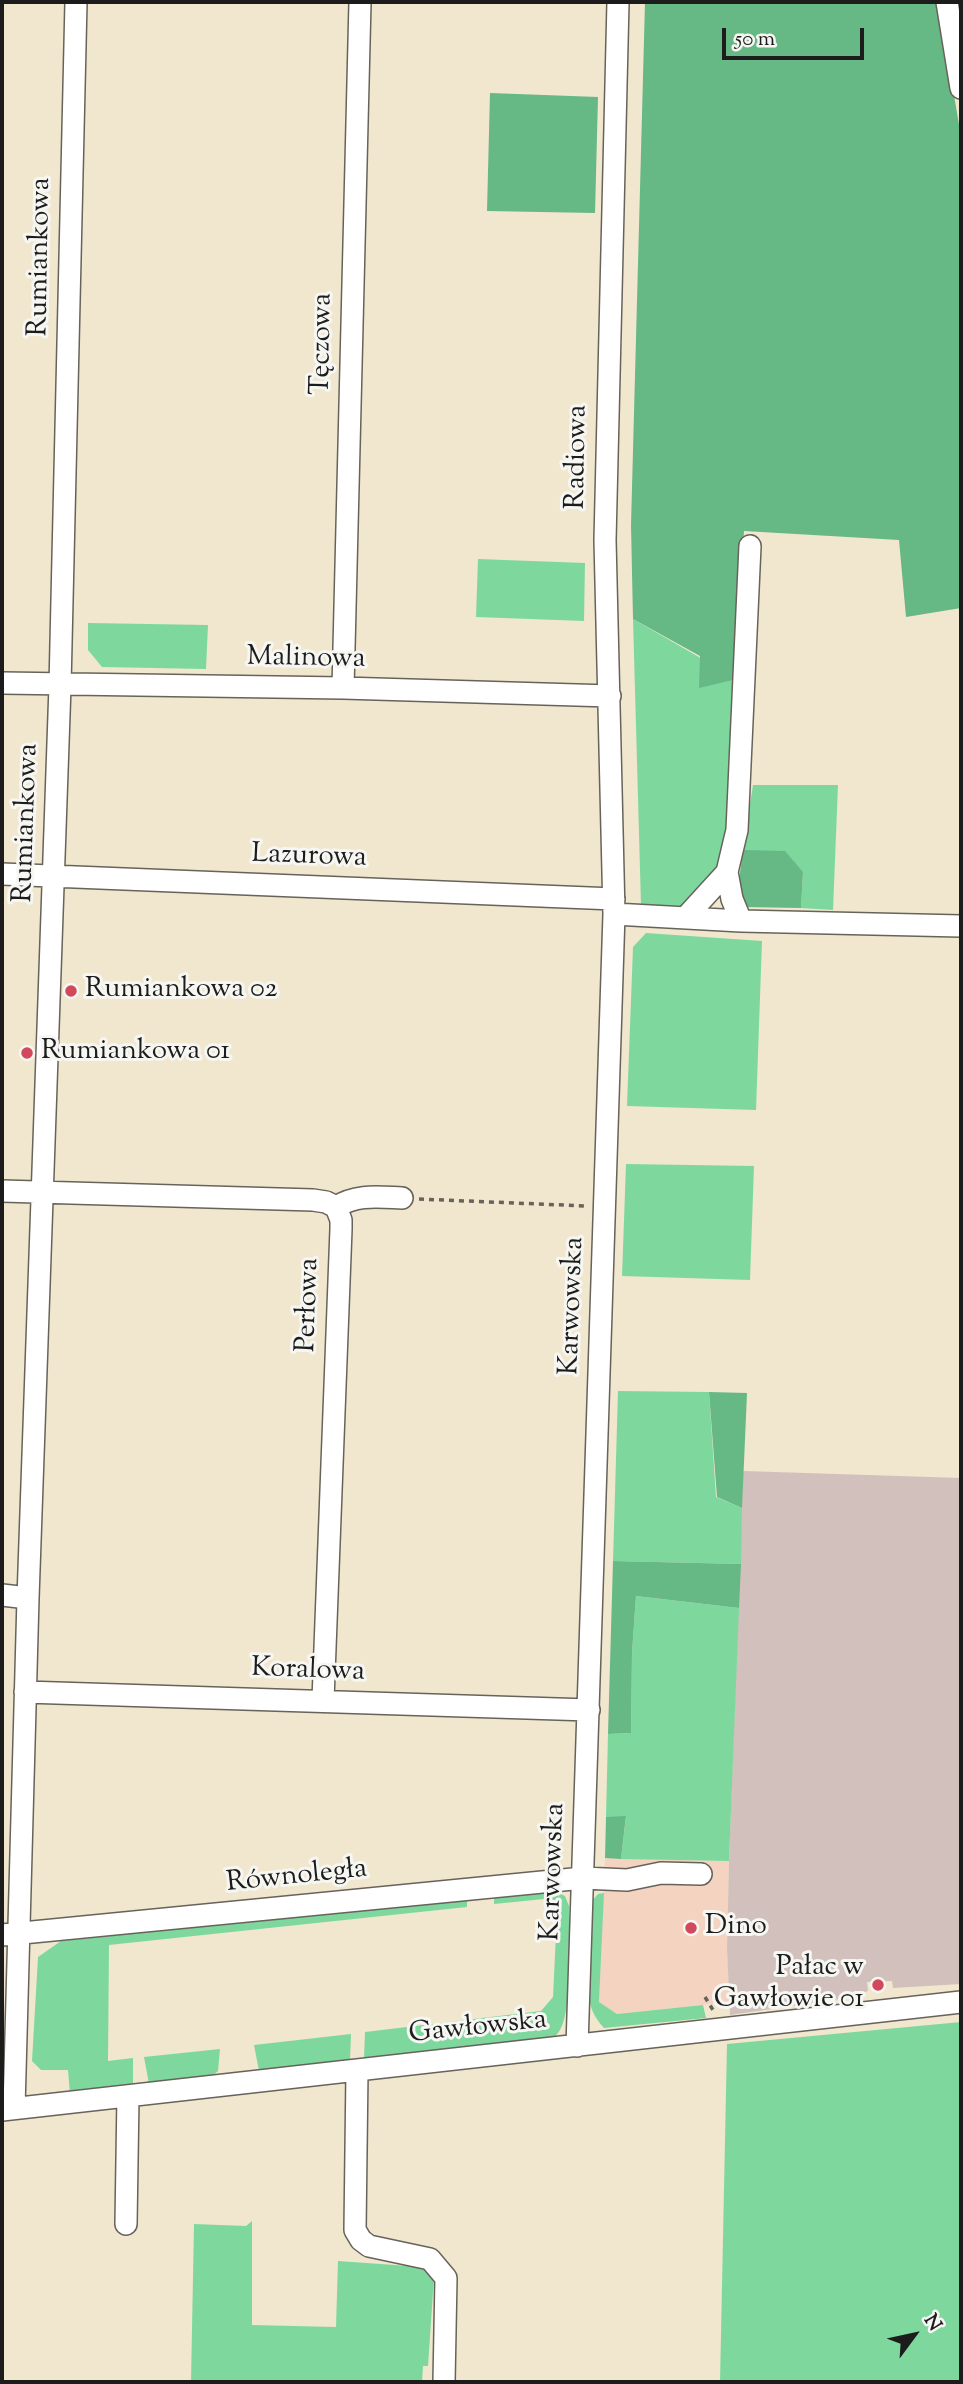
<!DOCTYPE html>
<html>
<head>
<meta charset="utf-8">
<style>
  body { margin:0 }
  #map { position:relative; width:963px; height:2384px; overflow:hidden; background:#f1e6ce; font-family:"Sorts Mill Goudy",serif }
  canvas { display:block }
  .frame { position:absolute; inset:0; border:4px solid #1c1c1c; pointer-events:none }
  .north { position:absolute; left:879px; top:2300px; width:70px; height:70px; -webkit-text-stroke:5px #f6f6f2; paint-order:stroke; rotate:57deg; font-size:19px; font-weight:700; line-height:28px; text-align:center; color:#1c1c1c }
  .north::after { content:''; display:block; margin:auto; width:24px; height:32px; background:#1c1c1c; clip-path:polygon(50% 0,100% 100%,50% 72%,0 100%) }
  .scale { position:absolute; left:722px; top:28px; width:142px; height:32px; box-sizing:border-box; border:4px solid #1c1c1c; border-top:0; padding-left:9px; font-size:21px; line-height:24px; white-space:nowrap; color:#1c1c1c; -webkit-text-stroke:5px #f6f6f2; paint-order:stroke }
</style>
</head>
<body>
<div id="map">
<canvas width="963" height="2384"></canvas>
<div class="frame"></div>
<div class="north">N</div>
<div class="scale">50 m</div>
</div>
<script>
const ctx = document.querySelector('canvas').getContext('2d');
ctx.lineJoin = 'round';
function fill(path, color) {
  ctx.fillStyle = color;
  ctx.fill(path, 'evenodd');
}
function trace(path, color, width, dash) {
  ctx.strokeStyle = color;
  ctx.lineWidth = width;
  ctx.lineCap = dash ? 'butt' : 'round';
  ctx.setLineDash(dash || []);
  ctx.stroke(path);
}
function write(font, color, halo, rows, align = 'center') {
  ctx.font = font + ' "Sorts Mill Goudy",serif';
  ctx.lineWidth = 6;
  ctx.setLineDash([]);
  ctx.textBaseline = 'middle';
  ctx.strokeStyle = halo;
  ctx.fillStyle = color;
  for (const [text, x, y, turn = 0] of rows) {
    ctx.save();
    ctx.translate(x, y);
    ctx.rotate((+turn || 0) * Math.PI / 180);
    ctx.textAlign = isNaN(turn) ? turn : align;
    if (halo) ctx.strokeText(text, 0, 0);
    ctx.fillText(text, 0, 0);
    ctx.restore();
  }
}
const built = new Path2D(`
  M605 1858 729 1861 727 1947 730 2002 617 2014 599 2002Z`);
const industrial = new Path2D(`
  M743 1471 961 1478V1984L893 1988 892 1981 867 1982 868 1991 840 1999 730 2015 727 1948 729 1861Z`);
const green = new Path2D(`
  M478 559 585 563 584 621 476 617Z
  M633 619 737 679 727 851 715 875 687 906 641 905Z
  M88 623 208 625 206 669 102 667 88 650Z
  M753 785H838L833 910 801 908 803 872 743 850Z
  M646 933 762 941 756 1110 627 1106 633 947Z
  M626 1164 754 1166 750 1280 622 1276Z
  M618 1391 709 1392 716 1497 742 1508 741 1564 613 1561Z
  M636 1596 739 1608 729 1861 621 1859 626 1817H606L608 1734 631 1733 632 1653Z
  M552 1890 565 1896 569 1906C569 1932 575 2025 554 2037L364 2059 365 2032 541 2011 553 1997 557 1913 544 1899 494 1904V1897Z
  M604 1893 599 2002 617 2014 703 2005 706 2018 604 2028C594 2017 590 2008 588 1993L592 1901 598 1894Z
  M467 1900V1907L109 1945 108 2061 133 2058V2087L70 2095 68 2070H41L32 2061 38 1957 61 1941Z
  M961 2022V2382H720L727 2044Z
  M351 2034 350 2061 259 2071 254 2045Z
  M220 2049 218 2071 208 2080 149 2084 144 2057Z
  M252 2221V2325L336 2327 338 2261 423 2267 434 2278 428 2366H423L422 2382H191L194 2224 246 2226Z`);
const forest = new Path2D(`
  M645 2H938L961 136V608L906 617 899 540 744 531 737 679 699 688 700 656 633 619 631 525Z
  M490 93 598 97 595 213 487 211Z
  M743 850 785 851 803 872 801 908 743 907 739 880Z
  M709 1392 747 1393 742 1508 717 1497Z
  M613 1561 741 1564 739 1608 636 1596 632 1653 631 1733 608 1734Z
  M626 1816 621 1859 605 1858 606 1817Z`);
const path = new Path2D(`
  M419 1199 586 1206
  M705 1997 713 2010`);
const minor = new Path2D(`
  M947 2 961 88
  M2 683 343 688 610 696
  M343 688 360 2
  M727 872 732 899 741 921
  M2 874 614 899
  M614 914 741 921 961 926
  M685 918 727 872 737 830 750 546
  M2 1191 313 1200 326 1202 336 1207 341 1220V1229L323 1700
  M336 1207C357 1194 377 1197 402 1198
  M2 1595 28 1598
  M25 1692 589 1710
  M2 1935 583 1878 627 1880 661 1873 701 1874
  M577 2046 614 914 605 540 618 2
  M357 2071 355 2230 361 2240 369 2246 430 2259 446 2278 444 2382
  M14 2108 28 1598 60 686 76 2
  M2 2110 961 2002
  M126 2224 128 2096`);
const markers = [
  [71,991,7,"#d1495b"],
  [27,1053,7,"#d1495b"],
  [691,1928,7,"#d1495b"],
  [878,1985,7,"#d1495b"]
];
const streetNames = [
  ["Rumiankowa",42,257,-89],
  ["Tęczowa",324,344,-89],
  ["Radiowa",579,457,-89],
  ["Malinowa",306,660,1],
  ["Rumiankowa",28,823,-88],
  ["Lazurowa",309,858,2],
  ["Perłowa",310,1305,-88],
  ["Karwowska",574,1306,-88],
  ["Koralowa",308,1672,2],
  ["Karwowska",555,1872,-88],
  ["Równoległa",297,1878,-6],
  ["Gawłowska",478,2029,-6]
];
const poiNames = [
  ["Rumiankowa 02",85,991],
  ["Rumiankowa 01",41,1053],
  ["Dino",705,1928],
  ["Pałac w",864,1969,"right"],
  ["Gawłowie 01",864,2001,"right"]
];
fill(built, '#f5d3c1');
fill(industrial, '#d1c0bc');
fill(green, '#7ed89e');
fill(forest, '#66b885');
trace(minor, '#67635a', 24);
trace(path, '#67635a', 3.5, [5, 5]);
trace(minor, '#fff', 21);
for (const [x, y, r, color] of markers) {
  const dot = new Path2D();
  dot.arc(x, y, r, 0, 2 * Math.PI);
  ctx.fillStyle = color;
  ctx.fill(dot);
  trace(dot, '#f6f6f2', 2.5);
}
write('28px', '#1c1c1c', '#f6f6f2', streetNames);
write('28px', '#1c1c1c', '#f6f6f2', poiNames, 'left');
</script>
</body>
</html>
